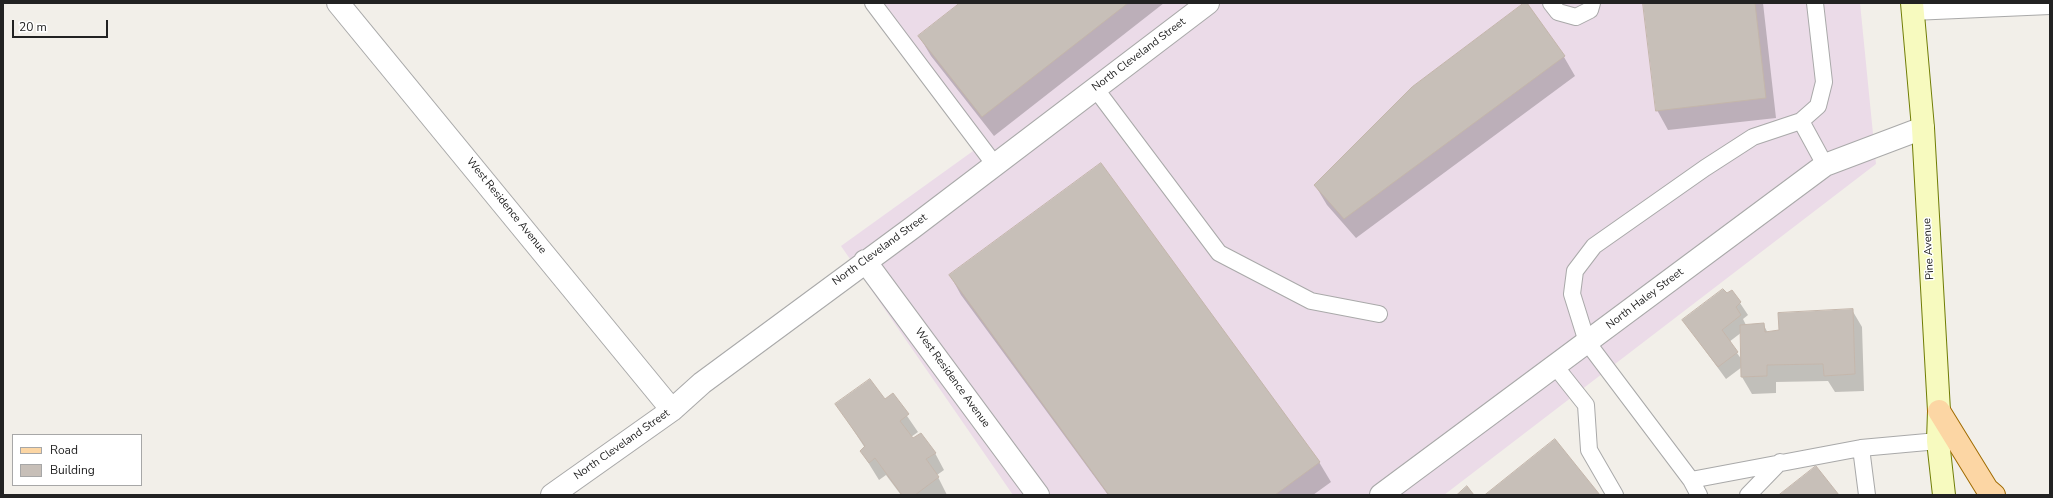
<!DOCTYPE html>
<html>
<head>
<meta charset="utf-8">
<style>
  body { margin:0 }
  #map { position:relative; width:2053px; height:498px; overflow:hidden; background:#f2efe9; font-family:"Nunito Sans",sans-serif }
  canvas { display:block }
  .frame { position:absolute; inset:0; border:4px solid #222; pointer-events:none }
  .legend { position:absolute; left:12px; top:434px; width:130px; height:52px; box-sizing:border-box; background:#fff; border:1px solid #a7a7a7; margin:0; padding:5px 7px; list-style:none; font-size:12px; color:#222 }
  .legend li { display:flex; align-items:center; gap:8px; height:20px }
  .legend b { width:20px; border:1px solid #a7a7a7 }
  .scale { position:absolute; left:12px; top:20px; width:96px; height:18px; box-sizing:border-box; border:2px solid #222; border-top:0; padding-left:5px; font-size:12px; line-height:14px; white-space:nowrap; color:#222; -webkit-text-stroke:3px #fff; paint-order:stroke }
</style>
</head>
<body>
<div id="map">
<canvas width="2053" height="498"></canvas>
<div class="frame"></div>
<ul class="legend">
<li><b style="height:5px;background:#fcd6a4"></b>Road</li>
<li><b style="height:11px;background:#c7bfb8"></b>Building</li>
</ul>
<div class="scale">20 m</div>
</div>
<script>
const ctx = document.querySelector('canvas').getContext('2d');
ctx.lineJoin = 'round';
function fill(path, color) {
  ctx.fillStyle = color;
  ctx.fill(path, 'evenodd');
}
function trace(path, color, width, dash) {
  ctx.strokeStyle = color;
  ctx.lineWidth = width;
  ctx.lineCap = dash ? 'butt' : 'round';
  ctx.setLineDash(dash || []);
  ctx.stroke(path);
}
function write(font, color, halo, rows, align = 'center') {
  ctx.font = font + ' "Nunito Sans",sans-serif';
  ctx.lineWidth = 3;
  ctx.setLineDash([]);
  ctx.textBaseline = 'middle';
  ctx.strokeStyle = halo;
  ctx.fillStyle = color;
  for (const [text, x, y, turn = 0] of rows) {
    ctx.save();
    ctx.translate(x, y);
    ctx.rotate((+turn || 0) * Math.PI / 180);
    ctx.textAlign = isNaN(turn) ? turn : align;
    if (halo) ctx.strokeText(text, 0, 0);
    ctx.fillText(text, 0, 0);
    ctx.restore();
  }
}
const industrial = new Path2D(`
  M863 3H1860L1876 164 1444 495H1013L841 246 980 146Z`);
const shadow = new Path2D(`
  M962 3H1164L994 136 931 56 919 36Z
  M1526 3 1564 57 1575 76 1356 238 1327 205 1315 185Z
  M1644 3H1763L1776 118 1668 130 1657 110Z
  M950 275 1319 462 1331 482 1313 495H1108L961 295Z
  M1732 291 1748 315 1743 319 1746 325 1763 324 1768 333 1852 310 1862 327 1864 391 1835 392 1828 381 1776 382V393L1752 394 1742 377V367L1726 379 1683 320ZM1742 332V360L1729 342Z
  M892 394 918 432 911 437 935 453 944 470 937 475 947 495H901L886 475 879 480 861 451 865 448 837 405 885 400Z`);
const building = new Path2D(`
  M960 3H1128L982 117 918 36Z
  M1524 3H1527L1565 56 1344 219 1314 185 1412 87Z
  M1643 3H1755L1766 98 1656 111Z
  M1101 163 1320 462 1275 495H1109L949 275Z
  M1723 289 1727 293 1732 290 1741 302 1736 307 1741 315 1722 330 1738 352 1718 367 1682 320Z
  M1853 309 1855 374 1824 376 1823 364 1767 365V376L1741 377 1740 325 1764 323 1765 332 1779 330 1778 313Z
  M870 379 885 399 893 393 909 414 900 421 913 438 921 433 936 453 926 459 939 477 915 495H902L875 458 869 463 860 451 865 446 835 404Z
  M1555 439 1600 495H1485Z
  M1816 466 1839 495H1779Z
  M1467 486 1474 495H1457Z`);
const lane = new Path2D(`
  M873 3 995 165
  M1551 3 1558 12 1576 17 1590 10 1592 3
  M1912 12 2050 6
  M1095 88 1219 253 1311 301 1379 314
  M1801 121 1825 165
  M1555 366 1586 405 1589 450 1615 495
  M1861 448 1867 495
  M1691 480 1861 448 1938 441
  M1699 495 1691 480 1587 342 1572 294 1575 271 1594 246 1705 168 1753 137 1801 121 1818 106 1824 82 1815 3
  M1748 495 1780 462`);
const street = new Path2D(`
  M338 3 672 410
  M865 261 1038 495
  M552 495 672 410 702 383 912 228 1208 3
  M1381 495 1825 165 1923 128`);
const secondary = new Path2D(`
  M1912 3 1923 128 1939 411 1938 441 1944 495`);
const primary = new Path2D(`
  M1939 411 1987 489 1994 495`);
const streetNames = [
  ["North Cleveland Street",1139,55,-37],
  ["West Residence Avenue",506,206,51],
  ["Pine Avenue",1929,249,-93],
  ["North Cleveland Street",880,250,-36],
  ["North Haley Street",1645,299,-37],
  ["West Residence Avenue",952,378,54],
  ["North Cleveland Street",622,445,-35]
];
fill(industrial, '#ebdbe8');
fill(shadow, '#0003');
fill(building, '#c7bfb8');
trace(building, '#c4b6ab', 1);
trace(lane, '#a9a9a9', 18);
trace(street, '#a9a9a9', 24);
trace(secondary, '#707d05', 24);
trace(primary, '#a06b00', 24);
trace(lane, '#fff', 16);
trace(street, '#fff', 22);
trace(secondary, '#f7fabf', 22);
trace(primary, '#fcd6a4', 22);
write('11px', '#222', '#fff', streetNames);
</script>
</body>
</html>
